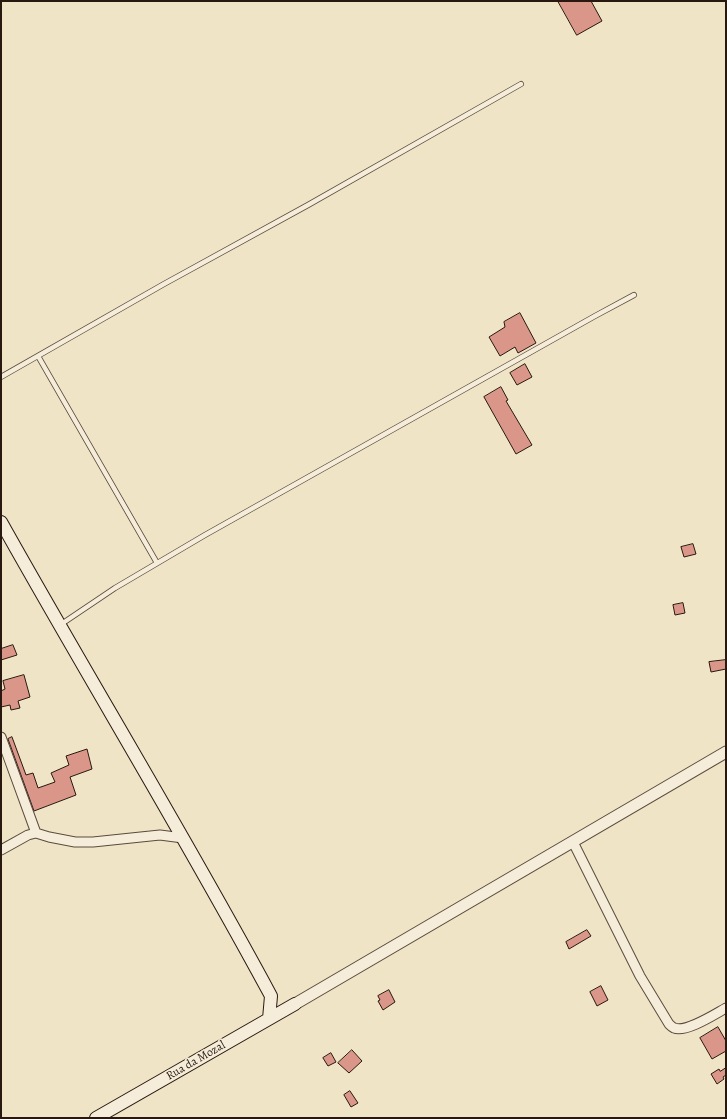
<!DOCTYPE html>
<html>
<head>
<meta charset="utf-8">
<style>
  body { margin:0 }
  #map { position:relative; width:727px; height:1119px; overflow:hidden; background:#efe4c6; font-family:Alegreya,serif }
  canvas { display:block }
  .frame { position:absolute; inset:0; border:2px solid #28180f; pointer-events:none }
</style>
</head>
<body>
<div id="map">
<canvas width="727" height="1119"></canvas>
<div class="frame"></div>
</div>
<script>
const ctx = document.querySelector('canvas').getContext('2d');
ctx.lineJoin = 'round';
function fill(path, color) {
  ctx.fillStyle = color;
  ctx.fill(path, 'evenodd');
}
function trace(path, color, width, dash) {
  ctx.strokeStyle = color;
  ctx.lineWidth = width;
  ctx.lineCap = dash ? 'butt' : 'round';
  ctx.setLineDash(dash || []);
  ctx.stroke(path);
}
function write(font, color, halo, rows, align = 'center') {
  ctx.font = font + ' Alegreya,serif';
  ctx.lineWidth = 3;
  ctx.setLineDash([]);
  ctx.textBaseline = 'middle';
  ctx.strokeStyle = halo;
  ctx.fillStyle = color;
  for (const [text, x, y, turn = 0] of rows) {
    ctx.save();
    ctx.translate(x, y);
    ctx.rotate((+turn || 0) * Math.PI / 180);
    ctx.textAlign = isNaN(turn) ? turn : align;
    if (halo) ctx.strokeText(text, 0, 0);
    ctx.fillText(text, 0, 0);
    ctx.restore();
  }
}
const building = new Path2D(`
  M558 1H591L602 21 577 35Z
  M520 313 536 343 518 353 515 347 500 356 489 337 505 327 504 322Z
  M525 364 532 377 517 385 510 373Z
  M501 387 508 400 506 401 532 445 516 454 484 397Z
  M693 544 696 554 684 557 681 547Z
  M683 603 685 613 675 615 673 605Z
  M13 645 17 655 1 660V649Z
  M726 660V669L711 672 709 662Z
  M24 675 30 697 18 701 20 708 11 710 10 705 1 707V691L5 689 3 681Z
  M12 737 26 775 33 773 38 788 55 782 51 773 69 765 66 756 87 749 92 769 70 777 76 795 34 811 8 739Z
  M587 930 591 936 569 949 566 942Z
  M601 986 608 1000 597 1006 590 992Z
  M389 990 395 1002 383 1010 378 1001 380 1000 378 996Z
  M718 1027 726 1041V1051L712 1059 700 1038Z
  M352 1050 362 1061 349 1073 338 1063Z
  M331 1053 336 1062 328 1066 323 1058Z
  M726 1068V1075L723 1077 724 1079 717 1084 711 1074 719 1069 720 1071Z
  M350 1091 358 1103 351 1107 344 1095Z`);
const service = new Path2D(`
  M38 356 157 563
  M1 377 164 284 308 205 521 84
  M60 625 115 588 205 535 595 316 634 295`);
const minor = new Path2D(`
  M1 737 36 833
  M573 842 640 976 669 1024C670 1025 672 1027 674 1028 686 1033 715 1014 726 1008
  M1 850 28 835 36 833 49 837 75 842H93L160 835 183 838`);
const tertiary = new Path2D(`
  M295 1004 726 752`);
const secondary = new Path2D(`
  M1 522C90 681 185 836 271 996L269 1019
  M96 1118 295 1004`);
const streetNames = [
  ["Rua da Mozal",196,1061,-30]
];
fill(building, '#db968a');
trace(building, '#28180f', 1);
trace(service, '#5a4b3d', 6);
trace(minor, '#5a4b3d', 11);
trace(tertiary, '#5a4b3d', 13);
trace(secondary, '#28180f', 14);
trace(service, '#f5edda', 4.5);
trace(minor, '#f5edda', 9);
trace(tertiary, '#f5edda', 11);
trace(secondary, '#f5edda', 12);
write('12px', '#28180f', '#f5edda', streetNames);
</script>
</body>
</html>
